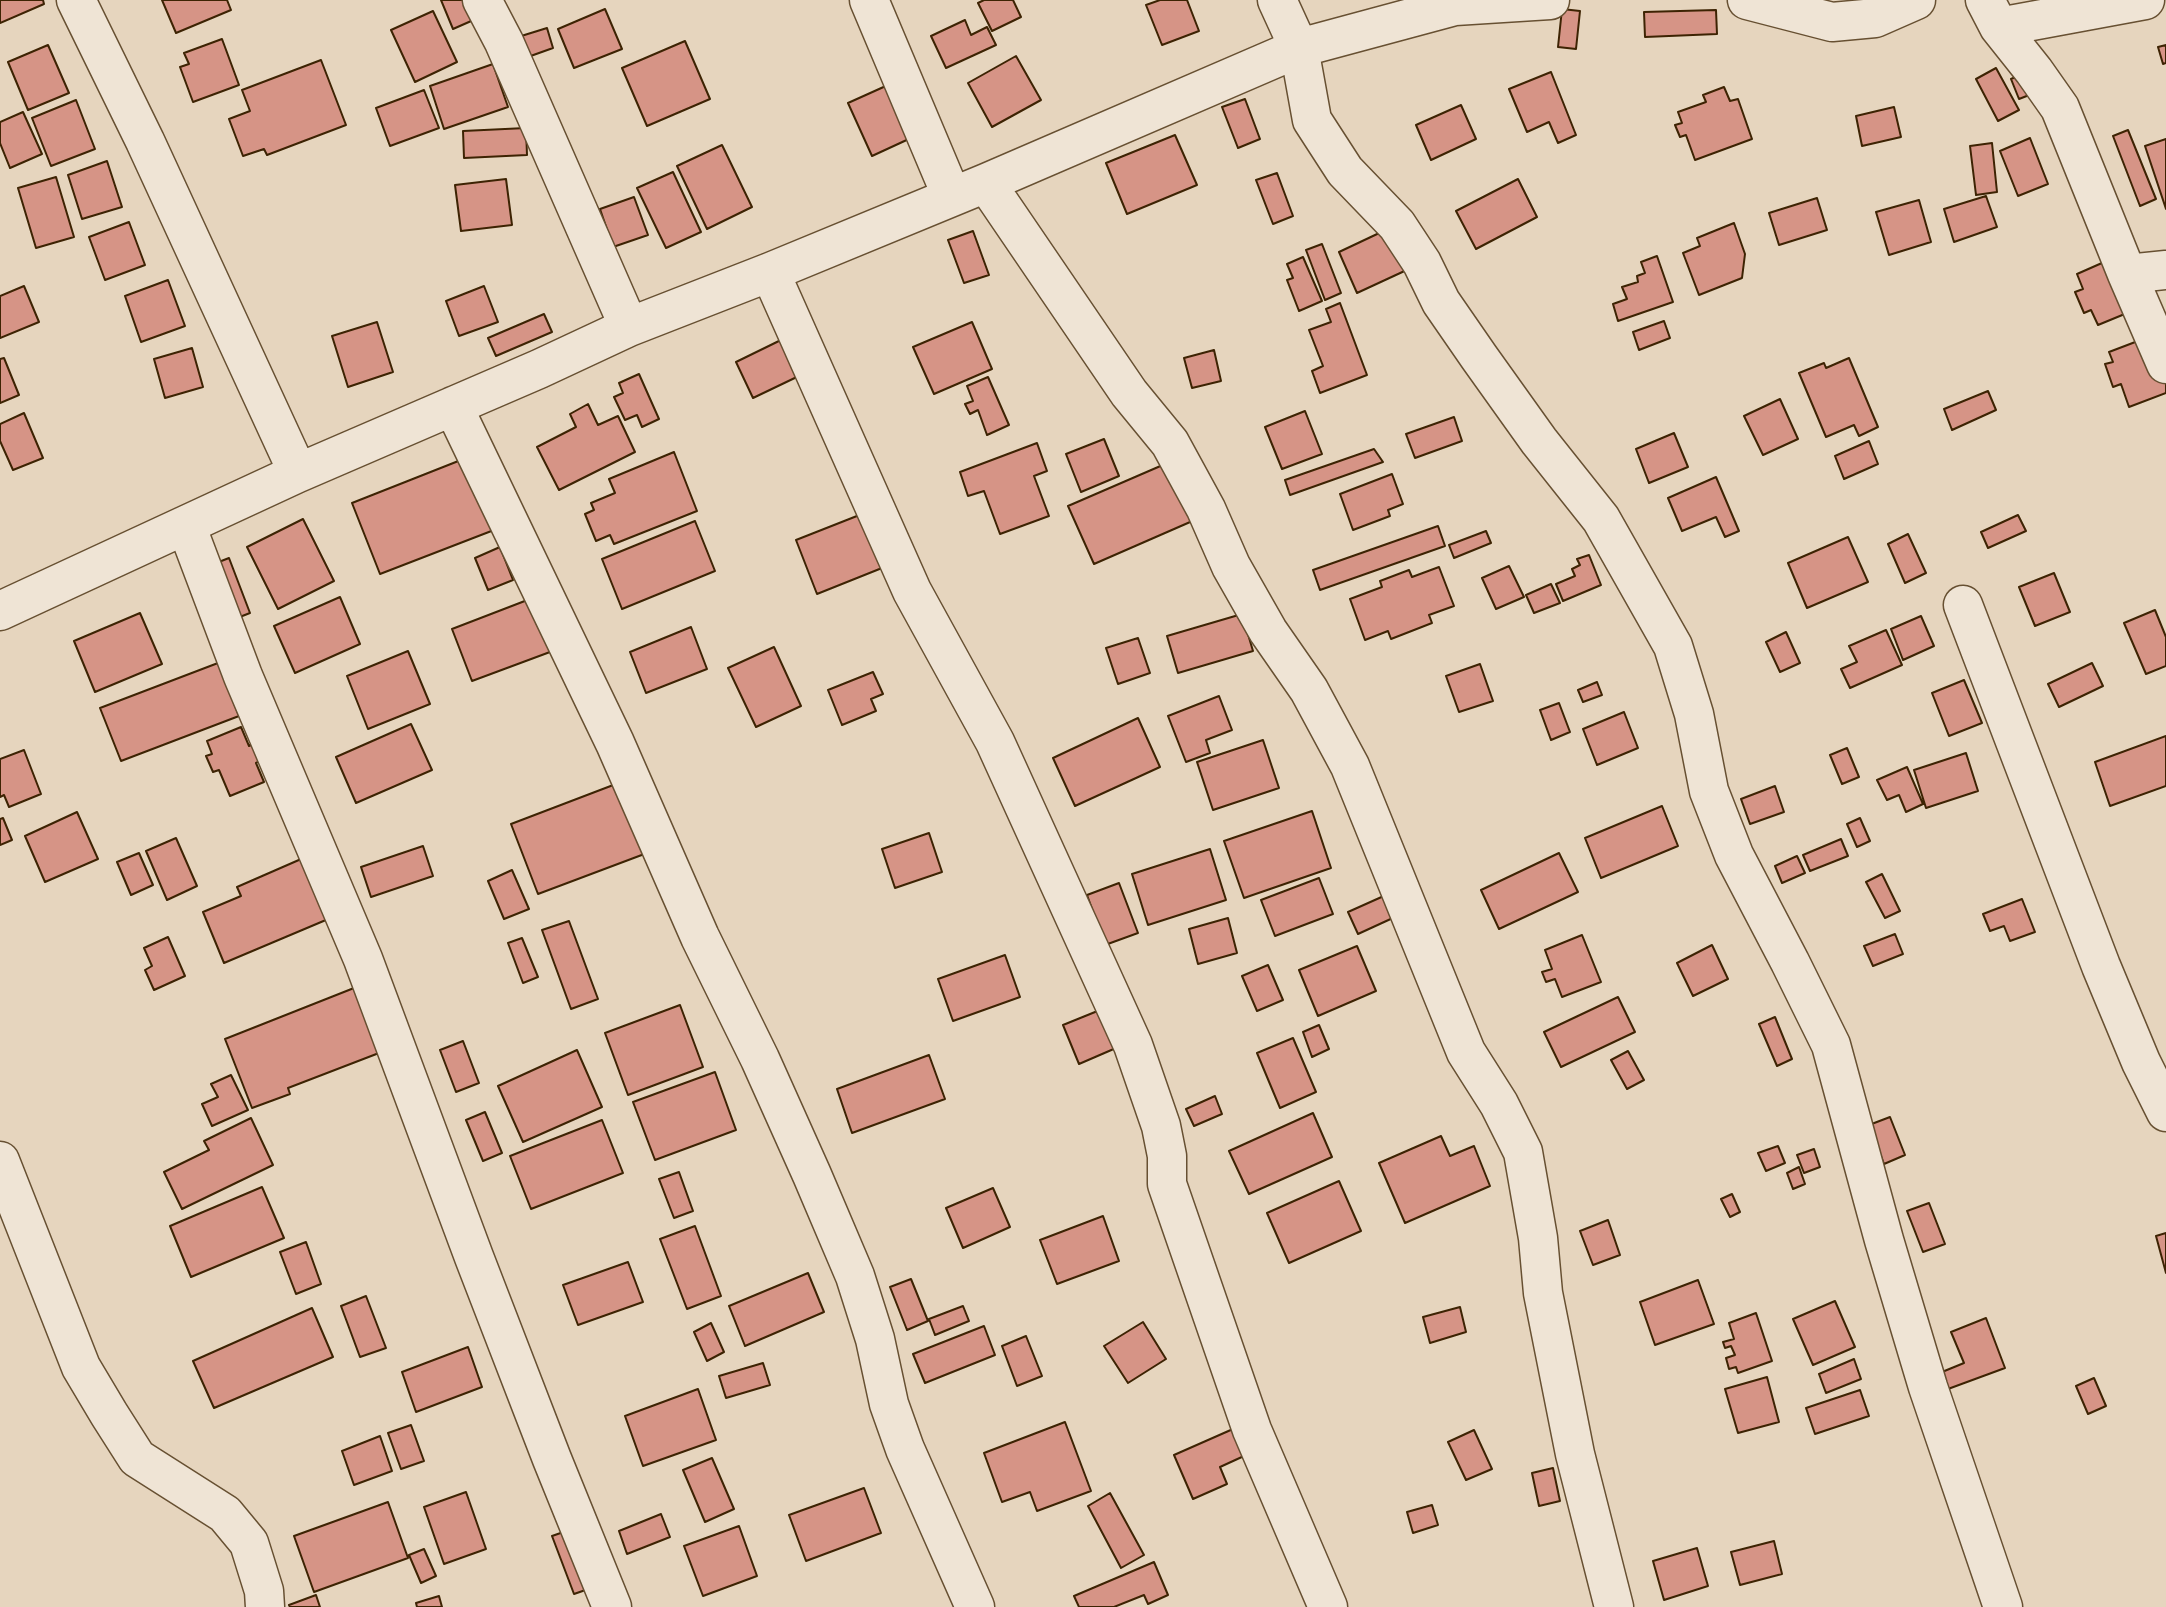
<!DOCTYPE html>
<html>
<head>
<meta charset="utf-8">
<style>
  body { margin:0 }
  canvas { display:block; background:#e6d5be }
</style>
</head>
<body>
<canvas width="2166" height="1607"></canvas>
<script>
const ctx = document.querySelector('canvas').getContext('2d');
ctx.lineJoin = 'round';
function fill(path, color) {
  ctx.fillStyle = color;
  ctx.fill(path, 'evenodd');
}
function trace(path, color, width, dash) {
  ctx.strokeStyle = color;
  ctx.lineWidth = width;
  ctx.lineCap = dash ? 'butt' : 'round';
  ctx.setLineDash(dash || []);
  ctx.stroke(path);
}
const building = new Path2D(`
  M0 0H43L44 4 0 23Z
  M162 0H227L231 10 176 33Z
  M441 0H470L478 18 453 29Z
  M984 0H1013L1021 17 992 31 978 3Z
  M1160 0H1187L1199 31 1162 45 1146 5Z
  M605 9 622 49 574 68 558 29Z
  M1562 9 1580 11 1576 49 1558 47Z
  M1716 10 1717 34 1645 37 1644 12Z
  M433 11 457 62 415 82 391 30Z
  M965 20 971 35 987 27 996 45 946 68 931 36Z
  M547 28 553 48 525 58 518 37Z
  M222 39 239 85 193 102 180 67 189 64 184 53Z
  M685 41 710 99 647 126 622 68Z
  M48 45 69 93 28 110 8 62Z
  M2166 45V63L2163 64 2158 47Z
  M1016 56 1041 100 992 127 968 83Z
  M321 60 346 125 267 155 264 149 243 156 229 119 250 111 242 90Z
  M493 64 508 107 444 129 430 86Z
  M1996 68 2019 110 1998 121 1976 79Z
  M2029 71 2037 92 2019 99 2011 79Z
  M1551 72 1576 135 1558 143 1549 122 1527 132 1509 89Z
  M888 85 911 138 872 156 848 103Z
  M1724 87 1730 101 1738 99 1752 139 1695 160 1686 135 1680 137 1675 125 1682 123 1678 112 1706 102 1703 95Z
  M424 90 439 128 390 146 376 108Z
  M1245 99 1260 139 1238 148 1222 107Z
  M76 100 95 149 51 166 32 118Z
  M1461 105 1476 139 1431 160 1416 125Z
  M1894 107 1901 137 1862 146 1856 116Z
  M23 112 42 154 10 168 0 143V122Z
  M526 128 527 155 464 158 463 131Z
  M2128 130 2156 199 2140 206 2113 136Z
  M1175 135 1197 185 1127 214 1106 163Z
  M2030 138 2048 184 2018 196 2000 151Z
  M2166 139V209L2145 146Z
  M1992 143 1997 192 1976 195 1970 146Z
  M722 145 752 207 707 229 677 166Z
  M107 161 122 207 82 219 68 175Z
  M673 172 701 232 666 248 637 188Z
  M1277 173 1293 216 1273 224 1256 180Z
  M56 177 74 237 36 248 18 188Z
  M506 179 512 225 461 231 455 185Z
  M1518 179 1537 217 1476 249 1456 211Z
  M1986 196 1997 227 1954 242 1944 209Z
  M634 197 648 235 613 247 600 209Z
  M1817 198 1827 230 1779 245 1769 213Z
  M1919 200 1931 242 1889 255 1876 212Z
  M129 222 145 265 105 280 89 237Z
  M1734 223 1745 254 1742 278 1699 295 1683 253 1700 246 1697 238Z
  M1392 227 1411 268 1357 293 1339 252Z
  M973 231 989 275 964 283 948 240Z
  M1322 244 1341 293 1325 300 1306 250Z
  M1657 256 1673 302 1618 321 1613 304 1627 299 1622 287 1638 282 1637 276 1645 273 1641 262Z
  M1303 257 1322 301 1299 311 1287 280 1293 278 1287 264Z
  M2111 259 2132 311 2098 325 2091 310 2084 313 2075 292 2083 289 2077 274Z
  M168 280 185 326 141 342 125 296Z
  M24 286 39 322 0 338V296Z
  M484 286 498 322 459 336 446 301Z
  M1340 303 1367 375 1320 393 1312 371 1323 366 1309 330 1331 322 1326 309Z
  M544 314 552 332 496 356 488 338Z
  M1664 321 1670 338 1639 350 1633 332Z
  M377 322 393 372 348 387 332 336Z
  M972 322 992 369 934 394 913 347Z
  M2151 336 2166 377V393L2129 407 2121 384 2113 387 2105 364 2113 362 2109 352Z
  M783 339 801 375 753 398 736 362Z
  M192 348 203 387 165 398 154 359Z
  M1214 350 1221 381 1192 388 1184 358Z
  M4 358 19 395 0 403V359Z
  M1849 358 1878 427 1859 436 1854 425 1826 437 1799 373 1824 363 1826 368Z
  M639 374 659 419 642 427 637 415 625 420 614 397 623 393 619 383Z
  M988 377 1009 425 987 435 978 410 970 414 965 404 973 401 967 386Z
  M1988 391 1996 410 1952 430 1944 409Z
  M1780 399 1798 439 1763 455 1744 416Z
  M588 404 598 425 618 416 635 452 559 490 537 447 576 427 570 414Z
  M1305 411 1322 454 1282 469 1265 427Z
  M24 413 43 458 13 470 0 441V424Z
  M1454 417 1462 441 1415 458 1406 434Z
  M1674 433 1688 467 1649 483 1636 449Z
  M1104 439 1119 476 1081 492 1066 454Z
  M1869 441 1878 464 1844 479 1835 456Z
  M1037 443 1047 471 1034 476 1049 516 1000 534 984 491 968 496 960 472Z
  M1374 449 1383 462 1290 495 1285 480Z
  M674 452 697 511 614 544 610 535 596 541 585 514 594 510 591 503 615 493 609 479Z
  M466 458 494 530 380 574 352 503Z
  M1172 461 1197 519 1094 564 1068 506Z
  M1392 474 1403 504 1388 510 1390 516 1353 530 1340 494Z
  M1716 477 1739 531 1725 537 1716 517 1682 531 1668 498Z
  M862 514 882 568 817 594 796 540Z
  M2018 515 2026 531 1988 548 1981 532Z
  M303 519 334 581 278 609 247 547Z
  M695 521 715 571 622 609 602 559Z
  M1438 526 1445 546 1320 590 1313 570Z
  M1486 531 1491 543 1454 558 1449 545Z
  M1908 534 1926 573 1905 583 1888 544Z
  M1848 537 1868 582 1807 608 1788 563Z
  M500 547 513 580 488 590 475 558Z
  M1589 555 1601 585 1563 601 1556 584 1575 576 1572 569 1580 565 1577 559Z
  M229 558 250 613 232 620 211 565Z
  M1509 566 1524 597 1496 609 1482 578Z
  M1439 567 1454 606 1429 615 1432 623 1391 639 1388 631 1365 640 1350 599 1382 587 1380 581 1409 570 1412 577Z
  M2054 573 2070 612 2035 626 2019 587Z
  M1551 584 1560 603 1534 613 1526 595Z
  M340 597 360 644 295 673 274 626Z
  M530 599 550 652 472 681 452 629Z
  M2155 610 2166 637V666L2146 674 2124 623Z
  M140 613 162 664 95 692 74 641Z
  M1242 614 1253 651 1178 673 1167 636Z
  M1921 616 1934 646 1903 660 1891 629Z
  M691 627 707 669 646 693 630 652Z
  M1886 630 1902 665 1850 688 1841 669 1857 662 1849 646Z
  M1786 632 1800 663 1780 672 1766 642Z
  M1138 638 1150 673 1118 684 1106 648Z
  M774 647 801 706 756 727 728 668Z
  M408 651 430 704 368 729 347 676Z
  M218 663 239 716 121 761 100 708Z
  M2092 663 2103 686 2059 707 2048 684Z
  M1480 664 1493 701 1459 712 1446 676Z
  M873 672 883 694 871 699 876 711 842 725 828 690Z
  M1964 680 1982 723 1949 736 1932 693Z
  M1597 682 1602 695 1583 702 1578 690Z
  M1219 696 1232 730 1206 740 1210 753 1186 762 1168 716Z
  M1559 703 1570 732 1551 740 1540 710Z
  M1624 712 1638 748 1597 765 1583 729Z
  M1138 718 1160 767 1075 806 1053 758Z
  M411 724 432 770 356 803 336 757Z
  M241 727 249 746 257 742 264 759 256 763 264 782 230 796 219 770 213 772 206 756 212 754 207 741Z
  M2166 736V786L2110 806 2095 762Z
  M1263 740 1279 788 1213 810 1197 762Z
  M1847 748 1859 777 1842 784 1830 755Z
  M24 750 41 794 9 807 4 795 0 797V759Z
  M1966 753 1978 791 1926 808 1914 770Z
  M1907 767 1923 804 1906 812 1899 795 1887 800 1877 780Z
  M629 779 655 850 538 894 511 824Z
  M1775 786 1784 812 1750 824 1741 799Z
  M1662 806 1678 846 1601 878 1585 838Z
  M1312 811 1331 868 1244 898 1224 841Z
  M77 812 98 859 45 882 25 836Z
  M3 818 12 840 0 845V819Z
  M1860 818 1870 841 1857 847 1847 824Z
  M929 833 942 872 895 888 882 849Z
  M176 838 197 886 167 900 146 851Z
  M1841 839 1848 856 1810 871 1803 855Z
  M423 846 433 876 371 897 361 867Z
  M1210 849 1226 900 1148 925 1132 874Z
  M139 853 153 885 131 895 117 862Z
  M1559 853 1578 892 1499 929 1481 890Z
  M308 856 333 917 224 963 203 912 241 896 237 887Z
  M1797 856 1805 873 1782 883 1775 866Z
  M512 870 529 909 504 919 488 881Z
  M1882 874 1900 911 1885 918 1866 882Z
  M1319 878 1333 914 1275 936 1261 900Z
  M1119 883 1138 933 1105 945 1087 895Z
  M1386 895 1395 917 1358 934 1348 912Z
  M2022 899 2035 932 2010 941 2004 926 1990 931 1983 914Z
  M1228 918 1237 953 1198 964 1189 929Z
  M569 921 598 999 571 1009 542 930Z
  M1895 934 1903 954 1873 966 1864 946Z
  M1582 935 1601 982 1562 997 1555 979 1546 982 1542 972 1552 969 1545 950Z
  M168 937 185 976 154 990 145 970 152 966 144 948Z
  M522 938 538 977 523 983 508 943Z
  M1712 945 1728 979 1693 996 1677 963Z
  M1357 946 1376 991 1318 1016 1299 970Z
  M1005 955 1020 997 953 1021 938 979Z
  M1268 965 1283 1000 1257 1011 1242 976Z
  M354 988 379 1053 288 1088 290 1094 252 1108 225 1039Z
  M1618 997 1635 1032 1561 1067 1544 1032Z
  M680 1005 703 1067 628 1095 605 1033Z
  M1100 1010 1116 1048 1079 1064 1063 1025Z
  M1775 1017 1792 1059 1777 1066 1759 1024Z
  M1319 1025 1329 1049 1312 1057 1303 1032Z
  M1293 1038 1316 1092 1280 1108 1257 1053Z
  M463 1041 479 1083 456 1092 440 1050Z
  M577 1050 602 1107 523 1142 498 1086Z
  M1628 1051 1644 1080 1627 1089 1611 1060Z
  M929 1055 945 1099 852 1133 837 1089Z
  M715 1072 736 1130 655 1160 633 1102Z
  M231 1075 248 1110 212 1126 202 1104 218 1097 211 1084Z
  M1215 1096 1222 1114 1194 1126 1186 1109Z
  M485 1112 502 1153 483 1161 466 1120Z
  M1313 1113 1332 1157 1249 1194 1229 1151Z
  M1890 1117 1905 1155 1884 1164 1869 1125Z
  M251 1118 273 1165 182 1209 164 1172 209 1150 204 1141Z
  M602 1120 623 1173 531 1209 510 1156Z
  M1441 1136 1450 1156 1474 1146 1490 1186 1405 1223 1379 1163Z
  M1778 1146 1785 1163 1766 1171 1758 1153Z
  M1814 1149 1820 1167 1804 1173 1797 1155Z
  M1799 1167 1805 1184 1793 1189 1787 1173Z
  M679 1172 693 1211 674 1218 659 1179Z
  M1339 1181 1361 1231 1289 1263 1267 1213Z
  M262 1187 284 1238 191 1277 170 1226Z
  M993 1188 1010 1227 963 1248 946 1208Z
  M1732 1194 1740 1212 1730 1217 1721 1199Z
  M1929 1203 1945 1244 1923 1252 1907 1211Z
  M1103 1216 1119 1261 1057 1284 1040 1240Z
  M1608 1220 1620 1255 1593 1265 1580 1231Z
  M695 1226 721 1296 687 1309 660 1239Z
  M2166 1233V1273L2156 1236Z
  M306 1242 321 1284 296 1294 280 1252Z
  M628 1262 643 1302 578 1325 563 1285Z
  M808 1273 824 1312 745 1346 729 1306Z
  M911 1279 928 1321 907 1330 890 1287Z
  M1698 1280 1714 1324 1655 1345 1640 1302Z
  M366 1296 386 1348 360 1357 341 1306Z
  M1835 1301 1855 1347 1813 1365 1793 1319Z
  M963 1306 969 1321 935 1335 929 1319Z
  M1460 1307 1466 1332 1430 1343 1423 1317Z
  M312 1308 333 1357 214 1408 193 1361Z
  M1756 1313 1772 1361 1738 1373 1736 1367 1729 1369 1726 1358 1735 1355 1731 1346 1725 1348 1723 1342 1734 1339 1729 1323Z
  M1986 1318 2005 1368 1948 1389 1942 1372 1964 1363 1951 1332Z
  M1143 1322 1166 1359 1128 1383 1104 1346Z
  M711 1323 724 1352 707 1361 694 1332Z
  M984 1326 995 1355 925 1383 913 1354Z
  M1026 1336 1042 1376 1017 1386 1002 1346Z
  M468 1347 482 1387 416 1412 402 1372Z
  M1854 1359 1861 1379 1826 1393 1819 1374Z
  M763 1363 770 1385 726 1398 719 1376Z
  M1767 1377 1779 1422 1738 1433 1725 1389Z
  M2094 1378 2106 1406 2088 1414 2076 1386Z
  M698 1389 716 1440 643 1466 625 1416Z
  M1860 1390 1869 1416 1815 1434 1806 1408Z
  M1065 1422 1091 1491 1037 1511 1030 1492 1002 1502 984 1453Z
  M411 1425 424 1461 401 1469 388 1433Z
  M1233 1429 1244 1456 1220 1467 1227 1484 1193 1499 1174 1455Z
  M1474 1430 1492 1469 1466 1480 1448 1442Z
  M380 1436 392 1471 354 1485 342 1451Z
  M712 1458 734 1509 705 1522 683 1470Z
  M1553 1468 1560 1501 1539 1506 1532 1473Z
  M864 1488 881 1533 806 1561 789 1515Z
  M466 1492 486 1549 444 1564 424 1507Z
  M1110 1493 1144 1555 1121 1568 1088 1506Z
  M388 1502 408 1558 314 1592 294 1536Z
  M1432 1505 1438 1525 1413 1533 1407 1512Z
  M661 1514 670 1537 627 1554 619 1531Z
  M739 1526 757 1576 703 1596 684 1546Z
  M575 1528 597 1586 574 1594 552 1536Z
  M1774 1541 1782 1574 1740 1585 1731 1552Z
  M1697 1548 1708 1586 1664 1600 1653 1561Z
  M424 1549 436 1576 421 1583 409 1555Z
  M1154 1562 1168 1595 1148 1604 1144 1595 1114 1607H1079L1074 1596Z
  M316 1595 320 1607H290L289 1605Z
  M439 1596 442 1607H417L416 1603Z`);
const minor = new Path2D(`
  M76 0 145 141 298 473
  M482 0 504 42 629 327
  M869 0 952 197
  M1277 0 1299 48 1312 120 1345 171 1397 225 1422 263 1441 302 1479 357 1539 441 1601 519 1673 646 1694 714 1709 791 1734 855 1790 962 1831 1045 1884 1240 1928 1387 2003 1607
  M1747 0 1832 22 1875 18 1916 0
  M1985 0 1999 27 2034 71 2060 108 2127 274 2166 364
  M1999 27 2145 0
  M986 183 1129 393 1170 443 1206 509 1231 566 1268 631 1309 690 1350 766 1466 1052 1499 1104 1523 1152 1538 1238 1543 1293 1575 1454 1614 1607
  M770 272 912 591 995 742 1133 1045 1161 1126 1167 1156V1184L1252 1430 1328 1607
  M2127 274 2166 270
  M453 406 615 743 700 937 760 1059 812 1175 855 1276 875 1339 889 1404 905 1449 975 1607
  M186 525 243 676 363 959 474 1257 552 1459 612 1607
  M1963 605 2101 966 2141 1062 2166 1112
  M0 611 298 473 539 369 629 327 770 272 986 183 1299 48 1455 6 1550 0
  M0 1161 81 1367 109 1414 137 1458 225 1514 249 1543 264 1591 265 1607`);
fill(building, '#d69486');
trace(building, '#3d2303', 2);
trace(minor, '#675032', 41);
trace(minor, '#efe4d5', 38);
</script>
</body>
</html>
